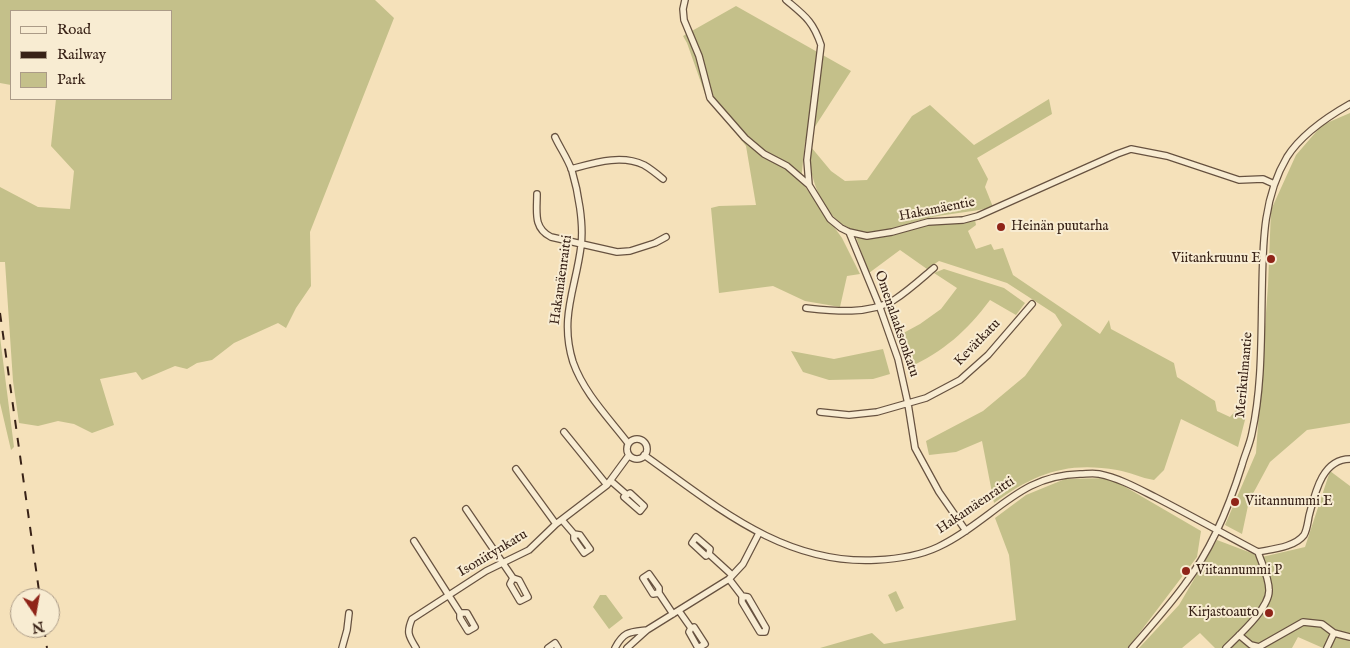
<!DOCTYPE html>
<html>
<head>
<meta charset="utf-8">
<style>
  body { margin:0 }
  #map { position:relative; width:1350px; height:648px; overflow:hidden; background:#f5e1ba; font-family:"IM FELL English",serif }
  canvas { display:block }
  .legend { position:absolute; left:10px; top:10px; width:162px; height:90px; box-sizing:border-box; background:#f8ecd2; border:1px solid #ab9b87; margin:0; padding:6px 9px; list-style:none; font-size:15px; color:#382217 }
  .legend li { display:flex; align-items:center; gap:10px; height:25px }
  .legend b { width:25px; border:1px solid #ab9b87 }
  .north { position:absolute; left:10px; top:588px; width:50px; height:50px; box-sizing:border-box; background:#f8ecd2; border:1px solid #ab9b87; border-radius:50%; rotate:168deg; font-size:14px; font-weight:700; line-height:20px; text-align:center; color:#382217 }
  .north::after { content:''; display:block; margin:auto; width:18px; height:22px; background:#8f2418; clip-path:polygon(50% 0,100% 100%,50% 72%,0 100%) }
</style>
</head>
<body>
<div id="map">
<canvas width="1350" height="648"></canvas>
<ul class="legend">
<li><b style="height:6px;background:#f8ecd2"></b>Road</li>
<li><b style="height:6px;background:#382217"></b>Railway</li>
<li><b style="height:14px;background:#c4c08a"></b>Park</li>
</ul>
<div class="north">N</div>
</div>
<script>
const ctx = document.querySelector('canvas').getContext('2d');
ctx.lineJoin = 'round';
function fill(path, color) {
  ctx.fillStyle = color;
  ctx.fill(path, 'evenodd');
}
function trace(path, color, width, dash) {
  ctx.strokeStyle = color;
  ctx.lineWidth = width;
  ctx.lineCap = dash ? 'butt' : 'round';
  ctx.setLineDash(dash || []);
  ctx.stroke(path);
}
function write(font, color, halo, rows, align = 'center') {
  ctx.font = font + ' "IM FELL English",serif';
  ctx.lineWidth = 4;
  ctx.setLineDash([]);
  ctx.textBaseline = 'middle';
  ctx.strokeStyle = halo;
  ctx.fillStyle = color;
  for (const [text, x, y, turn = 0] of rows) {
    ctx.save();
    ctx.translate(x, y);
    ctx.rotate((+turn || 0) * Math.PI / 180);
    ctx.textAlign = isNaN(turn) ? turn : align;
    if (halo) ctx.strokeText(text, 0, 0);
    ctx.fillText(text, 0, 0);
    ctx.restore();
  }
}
const green = new Path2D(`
  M0 0H375L394 18 310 232 311 286 296 308 286 328 278 323 234 343 212 360 197 363 187 369 175 366 142 380 136 372 100 379 114 425 92 433 74 424 58 421 38 426 19 423 13 381 5 262H0V187L38 207 70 209 74 171 51 146 56 99H171V11H11V85L0 83Z
  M736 6 851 71 805 142 801 181 842 238 860 274 847 276 840 307 805 301 773 286 719 293 711 208 719 206 756 205 746 146 705 94 687 43 683 36Z
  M1049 99 1052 114 977 158 988 179 985 187 993 207C970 213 947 213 924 219 905 224 885 234 865 232 835 230 818 200 812 174 810 166 811 155 811 147L831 171 845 181 867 180 912 116 930 105 974 145Z
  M1350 113V423L1307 430 1270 462 1249 501 1242 534 1225 525 1256 453 1268 285 1271 210 1296 155 1322 125Z
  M975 220 976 225 968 231 976 249 991 244 994 250 1003 248 1013 275 1100 334 1109 320 1111 329 1174 363 1177 377 1215 401 1217 411 1230 417 1238 408 1246 416 1238 447 1181 419 1164 470 1154 480C1141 478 1130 472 1117 470 1066 461 1034 474 994 503L982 441 956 452 929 455 926 441 983 411 1025 376 1062 325 1055 314 1007 283 939 261 927 269 900 250 869 273 856 237 867 239 929 225Z
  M944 269 1004 288 1025 303 1016 315 990 300C966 332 944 351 908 368L896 337 920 324 941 309 957 288 934 273Z
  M0 337 14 447 11 450 0 403Z
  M883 349 890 374 873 379 829 380 803 372 791 351 834 359Z
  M1330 471 1350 486V648H1323L1298 637 1292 648H1215L1200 633 1182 648H1139L1179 605 1217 540 1262 557 1305 547Z
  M1110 478 1201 531 1197 557 1128 648H820L872 633 884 644 1016 620 1009 555 995 518 1026 495 1065 479Z
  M896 591 904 608 896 612 888 595Z
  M600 595H606L623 618 609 629 593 607Z`);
const minor = new Path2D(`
  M685 0 683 9 684 20 699 56 710 98 745 138 764 154 787 166 809 185
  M786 0C805 16 813 21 821 45L807 160 809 185 830 219 841 228 849 232 867 236 892 232 928 222 963 220 978 216 1117 154 1131 149 1167 156 1239 180 1263 179 1274 184
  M555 137C560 148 568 159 572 171 578 191 584 224 581 246 576 288 559 317 573 362 584 393 608 417 628 443
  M571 169C594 163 621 154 644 165 651 169 657 174 663 179
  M537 194C537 212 533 228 551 237L617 252 630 251 655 243 666 237
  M849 232 879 305 898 359 908 404 915 448 939 492 966 531
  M806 308C834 311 868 315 894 300 908 291 921 279 934 268
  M820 412 849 415 877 412 926 398 960 380 988 355 1032 304
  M564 432 607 485
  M627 449a10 10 0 1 1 20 0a10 10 0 1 1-20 0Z
  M644 455C716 506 783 565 876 560 897 559 919 556 938 547 957 538 973 526 989 514 1019 491 1041 475 1080 474 1086 474 1093 473 1099 474 1119 478 1137 488 1155 497 1190 515 1224 534 1258 552 1262 564 1269 578 1269 590 1270 608 1238 636 1226 648
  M516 469 556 524
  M611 481 627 495 624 497 640 511 644 506 630 493 627 495
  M466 509 513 578 510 584 520 601 528 597 519 580 513 578
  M562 520 574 534V539L584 553 590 549 580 535 574 534
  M414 541 460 613V618L468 631 475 627 467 613H460
  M1258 552C1273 549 1295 547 1304 535 1307 530 1308 521 1309 516 1315 493 1322 459 1350 459
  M709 554 710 549 696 537 692 543 706 556 709 554 732 575
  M729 579 742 596V602L760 632H765L766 628 748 597 742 596
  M659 593V588L649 574 643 578 653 594 659 593 673 614
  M679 611 691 628 689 632 698 648 705 644 694 627 691 628
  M1239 635 1251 645 1259 647 1303 622 1322 624 1334 633 1350 637
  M342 648 347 630 349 613
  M416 648C409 636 406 633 412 619L486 571 529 550 556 524 607 485 629 455
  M548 648 555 643 558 648
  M615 648C624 631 630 632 647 630
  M627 648 647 630 729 579 743 564 759 533
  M1132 648C1150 627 1169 606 1185 584 1212 549 1229 507 1242 465 1245 454 1250 444 1252 433 1262 387 1261 340 1262 293 1263 247 1262 199 1287 157 1301 135 1327 117 1350 104
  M1327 648 1334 633`);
const rail = new Path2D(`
  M0 313 40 598
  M44 628 47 648`);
const markers = [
  [1001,227,5,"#8f2418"],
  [1271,259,5,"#8f2418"],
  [1235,502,5,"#8f2418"],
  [1186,571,5,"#8f2418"],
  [1269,613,5,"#8f2418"]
];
const streetNames = [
  ["Hakamäentie",937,210,-11],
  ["Hakamäenraitti",562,280,-82],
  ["Omenalaaksonkatu",896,324,71],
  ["Kevätkatu",978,343,-46],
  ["Merikulmantie",1245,375,-85],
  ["Hakamäenraitti",976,506,-34],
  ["Isoniitynkatu",493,554,-31]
];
const poiNames = [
  ["Heinän puutarha",1011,227],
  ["Viitankruunu E",1261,259,"right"],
  ["Viitannummi E",1245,502],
  ["Viitannummi P",1196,571],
  ["Kirjastoauto",1259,613,"right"]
];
fill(green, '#c4c08a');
trace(minor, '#675240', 8);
trace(minor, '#f8ecd2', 5.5);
trace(rail, '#382217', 2, [9, 9]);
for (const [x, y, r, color] of markers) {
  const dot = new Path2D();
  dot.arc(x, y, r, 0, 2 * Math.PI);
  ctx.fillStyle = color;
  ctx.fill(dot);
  trace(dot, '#f8ecd2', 2);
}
write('14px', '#382217', '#f8ecd2', streetNames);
write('14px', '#382217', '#f8ecd2', poiNames, 'left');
</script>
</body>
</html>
